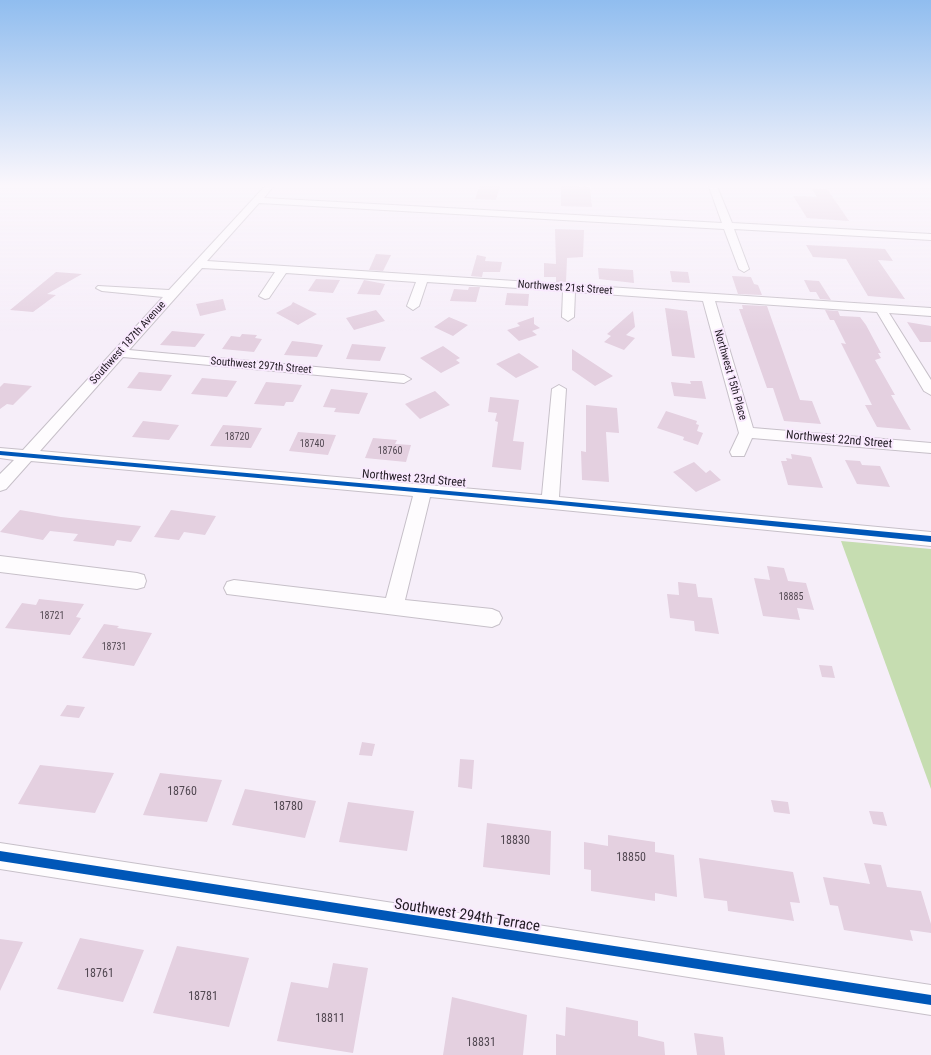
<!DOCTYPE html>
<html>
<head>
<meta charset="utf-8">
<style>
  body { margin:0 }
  canvas { display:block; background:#f6eef9 }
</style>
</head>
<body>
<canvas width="931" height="1055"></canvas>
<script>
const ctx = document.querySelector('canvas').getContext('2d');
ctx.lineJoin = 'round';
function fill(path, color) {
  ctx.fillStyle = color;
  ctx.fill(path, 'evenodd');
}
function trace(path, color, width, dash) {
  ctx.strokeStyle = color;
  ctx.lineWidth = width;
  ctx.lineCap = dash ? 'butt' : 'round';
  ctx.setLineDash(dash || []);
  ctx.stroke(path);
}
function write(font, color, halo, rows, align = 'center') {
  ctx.font = font + ' "Roboto Condensed",sans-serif';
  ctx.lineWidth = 4;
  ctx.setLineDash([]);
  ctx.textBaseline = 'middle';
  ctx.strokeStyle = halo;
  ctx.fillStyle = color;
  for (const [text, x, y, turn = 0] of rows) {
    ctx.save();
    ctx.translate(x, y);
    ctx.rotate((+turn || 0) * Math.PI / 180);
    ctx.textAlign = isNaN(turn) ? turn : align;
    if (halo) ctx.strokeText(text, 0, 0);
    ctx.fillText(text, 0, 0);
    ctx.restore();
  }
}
const forest = new Path2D(`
  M841 541 931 549V789Z`);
const building = new Path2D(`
  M480 184 500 185 496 200 475 199Z
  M561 185 590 187 592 207 561 206Z
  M811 188 827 189 849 221 807 218 793 196 817 197Z
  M555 229 584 230 583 257 567 258 566 282H556V277H544V263L556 264Z
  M806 245 885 249 893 261 878 260 905 299 868 296 846 259 813 257Z
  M376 254 391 255 383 271 369 270Z
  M477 255 486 257 485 261 502 262 500 272H483L482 277 471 276Z
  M598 268 633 270 634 283 599 279Z
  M670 271 688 272 690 283 672 282Z
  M56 272 82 274 47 294 56 295 33 312 10 310Z
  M732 276 751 277 754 284 758 285 762 295 738 294Z
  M316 279 340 280 333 293 308 291Z
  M364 280 385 284 380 295 357 294Z
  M804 280 819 281 831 300 820 299 816 292H810Z
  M469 287H480L476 302 450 301 454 289 468 290Z
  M507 293 529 294 528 306 505 305Z
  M223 299 226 310 200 316 196 304Z
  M293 302 317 314 298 325 276 313 291 305Z
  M742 305 767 306 800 400 812 401 821 424 784 421 773 388H767L739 309H743Z
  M665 308 687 311 695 358 672 356Z
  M376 310 385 321 354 330 346 318Z
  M825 310 838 311 840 316 860 317 866 325 881 353H878L881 358 875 360 895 395H891L911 430 877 427 865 405H872L841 343 846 344 834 320H830Z
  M633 311 635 327 626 335 635 338 624 350 604 342 611 336 607 334Z
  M449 317 468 325 453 336 434 327Z
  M534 317V324L540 328 532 331 537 335 519 341 507 330 520 326 517 323Z
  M907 322 931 326V342H920Z
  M172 331 205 334 195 347 160 345Z
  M242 334 257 335 255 338 262 339 254 352 222 349 231 336 240 337Z
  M292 341 310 343 323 345 317 357 284 355Z
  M352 344 386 347 380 361 346 359Z
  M443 346 460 358 456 360 460 363 441 373 420 358Z
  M572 349 613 376 595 386 572 370Z
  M519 353 539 367 516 378 496 364Z
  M139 372 172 375 161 391 127 388Z
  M202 378 237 381 227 397 191 394Z
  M690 381H702L706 399 674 396 671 382 691 384Z
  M266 382 302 385 293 402H286L284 406 254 404Z
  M4 383 32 386 13 405 7 404 0 409V387Z
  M331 389 368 393 359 414 334 412 336 408 323 407Z
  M435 391 450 405 420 419 405 404Z
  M490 397 519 400 513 441 524 442 521 470 492 467 498 422 495 421 497 413 488 412Z
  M586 405 617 408 619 433 606 432 609 482 582 480 581 451 586 452Z
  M666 411 697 421 696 424 699 425 697 431 703 433 698 445 683 440 684 437 657 428Z
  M143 421 179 425 169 440 132 437Z
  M223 425 239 426 262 428 251 448 210 446Z
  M298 432 336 435 328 455 289 451Z
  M373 438 397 440 395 444 411 445 406 462 365 458Z
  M791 454 811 457 823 488 788 485 781 461H787L786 458 792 459Z
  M845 460 860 461 862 465 880 466 890 487 857 484Z
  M694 462 706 473 710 470 721 480 696 492 673 472Z
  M20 510 61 517 141 526 131 542 117 540 114 546 73 541 78 534 50 531 43 540 0 532Z
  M171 510 216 516 205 535 184 532 179 540 154 537Z
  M767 566 784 568 788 581 806 583 814 610 797 608 800 620 763 616 754 578 770 580Z
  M678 582 696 584 698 597 712 598 719 634 695 631 694 621 670 618 667 594 679 595Z
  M39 599 84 604 76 617 81 618 70 635 5 628 22 603 36 605Z
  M104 624 119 626 117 628 152 633 134 666 82 658Z
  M819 665 832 666 835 678 822 677Z
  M67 705 85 707 79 718 60 716Z
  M362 742 375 744 372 756 359 755Z
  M460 759 474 760 472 789 458 787Z
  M40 765 114 773 95 813 18 804Z
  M160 773 222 780 207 822 143 815Z
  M245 789 316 801 305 838 232 825Z
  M771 800 788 802 790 814 774 812Z
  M348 802 414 811 407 851 339 842Z
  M869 811 883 812 887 826 873 824Z
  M487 823 551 831 550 875 483 867Z
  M608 835 655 842V852L674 855 677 897 655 893V901L591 891V870L584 869V842L608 846Z
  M699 858 793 872 800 903 790 902 794 921 728 911 727 901 704 898Z
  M864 863 881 865 887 887 921 891 931 924V933L910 930 913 941 844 930 838 906 830 905 823 877 870 884Z
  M80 938 144 950 123 1002 57 989Z
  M0 939 23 942 0 991Z
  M177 946 249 958 229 1027 153 1013Z
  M333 963 368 968 353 1053 277 1041 291 982 328 988Z
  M452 997 527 1015 523 1055H443Z
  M566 1007 638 1021V1036L664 1042 665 1055H556V1034L565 1036Z
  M694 1033 723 1037 725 1055H697Z`);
const minor = new Path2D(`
  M267 184H275L264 198 722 223 708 184H716L732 223 931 234V240L734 229 749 269 744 272 739 269 724 229 259 203 207 261 931 308V316L889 313 931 380V395L924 391 877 312 715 301 753 428 931 443V453L752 438 744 456H732L730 452 739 433 703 301 575 292 574 317 568 321 562 317 563 291 427 282 419 306 413 310 407 306 416 282 286 273 269 298 265 299 259 296 275 272 202 268 129 350 404 375 411 379 404 383 123 357 40 451 542 495 552 389 559 385 566 389 559 497 931 532V546L430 497 405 600 492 609 499 612 502 618 499 624 492 627 227 594 224 588 227 582 234 580 386 598 413 496 31 461 6 489 0 491V474L14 460 0 458V448L23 450 163 297 102 291 96 288 98 286 169 290Z
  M0 556 137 573 144 575 146 581 144 587 137 589 0 572Z
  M0 843 931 985V1015L0 869Z`);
const cycleway = new Path2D(`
  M0 451 550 500 931 536V542L550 504 0 455Z
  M0 851 931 995V1005L0 861Z`);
const numberNames = [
  ["18720",237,437],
  ["18740",312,444],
  ["18760",390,451],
  ["18885",791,597],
  ["18721",52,616],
  ["18731",114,647]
];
const farStreetnames = [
  ["Northwest 21st Street",565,288,4],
  ["Southwest 187th Avenue",128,343,-48],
  ["Southwest 297th Street",261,366,5],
  ["Northwest 15th Place",730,375,74]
];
const streetNames = [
  ["Northwest 22nd Street",839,440,5],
  ["Northwest 23rd Street",414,479,5]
];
const nearNumbernames = [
  ["18760",182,792],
  ["18780",288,807],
  ["18830",515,841],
  ["18850",631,858],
  ["18761",99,974],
  ["18781",203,997],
  ["18811",330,1019],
  ["18831",481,1043]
];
const nearStreetnames = [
  ["Southwest 294th Terrace",467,916,9]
];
fill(forest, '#c6ddb1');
fill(building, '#e4d0e0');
trace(minor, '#c7c0c9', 2);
fill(minor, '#fefcfe');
fill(cycleway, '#0057b8');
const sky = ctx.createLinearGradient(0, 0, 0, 331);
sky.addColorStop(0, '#90bdef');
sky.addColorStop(0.56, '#fbf7fc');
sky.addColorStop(1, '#fbf7fc00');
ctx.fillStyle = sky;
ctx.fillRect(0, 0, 931, 331);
write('10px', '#524852', null, numberNames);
write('11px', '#211a23', '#f9e9fe', farStreetnames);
write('12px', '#211a23', '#f9e9fe', streetNames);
write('12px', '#524852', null, nearNumbernames);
write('15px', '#211a23', '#f9e9fe', nearStreetnames);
</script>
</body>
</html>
